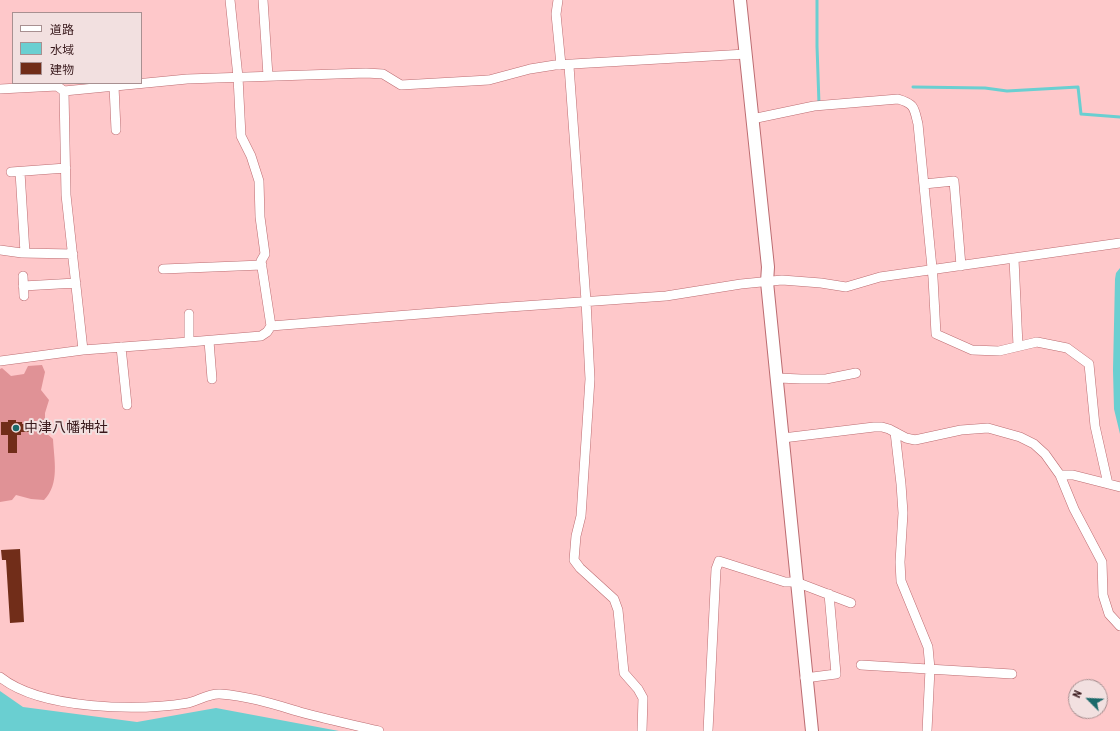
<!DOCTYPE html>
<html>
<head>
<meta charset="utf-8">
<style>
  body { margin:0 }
  #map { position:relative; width:1120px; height:731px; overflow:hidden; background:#fec8ca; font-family:"Roboto Condensed","Noto Sans JP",sans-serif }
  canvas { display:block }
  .legend { position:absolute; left:12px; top:12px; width:130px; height:72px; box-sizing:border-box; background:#f2e0e0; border:1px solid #a89091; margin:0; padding:5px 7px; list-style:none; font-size:12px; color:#38181b }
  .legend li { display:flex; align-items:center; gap:8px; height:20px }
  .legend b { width:20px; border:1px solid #a89091 }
  .north { position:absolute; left:1068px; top:679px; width:40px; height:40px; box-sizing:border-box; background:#f2e0e0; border:1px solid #a89091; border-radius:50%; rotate:294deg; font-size:11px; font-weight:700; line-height:16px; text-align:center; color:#38181b }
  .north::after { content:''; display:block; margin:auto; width:14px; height:18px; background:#1b696a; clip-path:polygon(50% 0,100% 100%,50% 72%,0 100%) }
</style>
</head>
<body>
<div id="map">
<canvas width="1120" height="731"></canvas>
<ul class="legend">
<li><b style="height:5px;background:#fff"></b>道路</li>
<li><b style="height:11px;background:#6acfd1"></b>水域</li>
<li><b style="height:11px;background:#712d19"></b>建物</li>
</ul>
<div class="north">N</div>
</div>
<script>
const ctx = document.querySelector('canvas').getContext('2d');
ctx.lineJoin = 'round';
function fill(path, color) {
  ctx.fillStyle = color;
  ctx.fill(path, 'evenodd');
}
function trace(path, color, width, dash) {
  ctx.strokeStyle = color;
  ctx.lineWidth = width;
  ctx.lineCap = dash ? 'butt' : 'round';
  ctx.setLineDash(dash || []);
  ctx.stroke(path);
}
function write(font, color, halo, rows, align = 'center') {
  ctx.font = font + ' "Roboto Condensed","Noto Sans JP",sans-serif';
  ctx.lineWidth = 4;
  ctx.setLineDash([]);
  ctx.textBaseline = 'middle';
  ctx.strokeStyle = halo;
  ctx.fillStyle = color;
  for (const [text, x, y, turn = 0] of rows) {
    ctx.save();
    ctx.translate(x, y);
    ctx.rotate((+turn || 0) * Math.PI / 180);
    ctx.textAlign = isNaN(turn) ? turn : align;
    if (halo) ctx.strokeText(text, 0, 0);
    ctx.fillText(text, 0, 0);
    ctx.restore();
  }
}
const forest = new Path2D(`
  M42 365 45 372 41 390 49 400 45 413V432L53 439C54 460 60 484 44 500L31 499 16 495 12 500 0 502V369L2 368 11 376 24 374 28 366Z`);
const water = new Path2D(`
  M1120 268V434L1114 409 1113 370 1115 279 1116 273Z
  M0 691 23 707 137 722 216 708 339 731H0Z`);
const stream = new Path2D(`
  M817 0V46L819 104
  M913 87 985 88 1007 91 1078 87 1081 114 1120 117`);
const building = new Path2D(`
  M8 420H16V422H22V424H31V432H21V435H17V453H8V435H1V422H8Z
  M20 549 24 622 10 623 6 560H2L1 550Z`);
const street = new Path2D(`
  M230 0 238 77 241 136 251 156 259 181 260 217 265 254 261 261 271 326
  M263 0 268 76
  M558 0 556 14 561 65
  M569 66 586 301 590 379 581 516 576 536 574 560 580 568 614 599 618 610 624 673 638 689 643 698 642 731
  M114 86 116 130
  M0 89 57 86 64 91 187 79 366 73 383 74 401 85 489 80 530 69 555 65 746 54
  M64 91 66 195 83 350
  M752 119 814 106 898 99C915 104 914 108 918 124L933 278 936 334 972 350 999 351 1037 342 1067 348 1089 364 1095 426 1108 484
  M11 172 66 168
  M20 172 25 253
  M924 184 954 181 961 266
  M0 250 22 253 73 254
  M1014 259 1018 346
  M163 269 262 265
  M23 276 24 296
  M23 286 76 283
  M189 314V342
  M209 341 212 379
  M121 347 127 405
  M0 361 83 350 189 342 261 336 267 332 271 326 495 308 666 296 741 284 782 280 821 283 846 287 880 277 1120 243
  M778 378 801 379H826L856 373
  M895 432 901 484 903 513 900 562 901 581 928 647 930 669 927 731
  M783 438 874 427H882L889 429 906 438 915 440 961 430 988 428 1020 437 1034 444 1045 454 1060 475 1074 509 1102 562 1103 595 1109 614 1120 626
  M1060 475H1073L1120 487
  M861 665 1012 674
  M0 677C41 710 138 711 188 703 198 701 209 693 220 694 248 696 273 704 300 712 326 719 353 725 379 731
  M805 678 836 674 829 594
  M708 731 716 569 719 561 785 582H796L851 603`);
const secondary = new Path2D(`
  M740 0 768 267 767 282 812 731`);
const markers = [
  [16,428,4,"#1b696a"]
];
const poiNames = [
  ["中津八幡神社",24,428]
];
fill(forest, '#e09296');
fill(water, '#6acfd1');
trace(stream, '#6acfd1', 3);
fill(building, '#712d19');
trace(street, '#bc6c71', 10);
trace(secondary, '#bc6c71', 14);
trace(street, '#fff', 9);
trace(secondary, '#fff', 12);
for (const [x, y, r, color] of markers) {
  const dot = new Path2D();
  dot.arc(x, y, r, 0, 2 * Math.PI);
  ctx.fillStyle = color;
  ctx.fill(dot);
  trace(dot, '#f2e0e0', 1.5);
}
write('14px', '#38181b', '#f2e0e0', poiNames, 'left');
</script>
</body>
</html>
